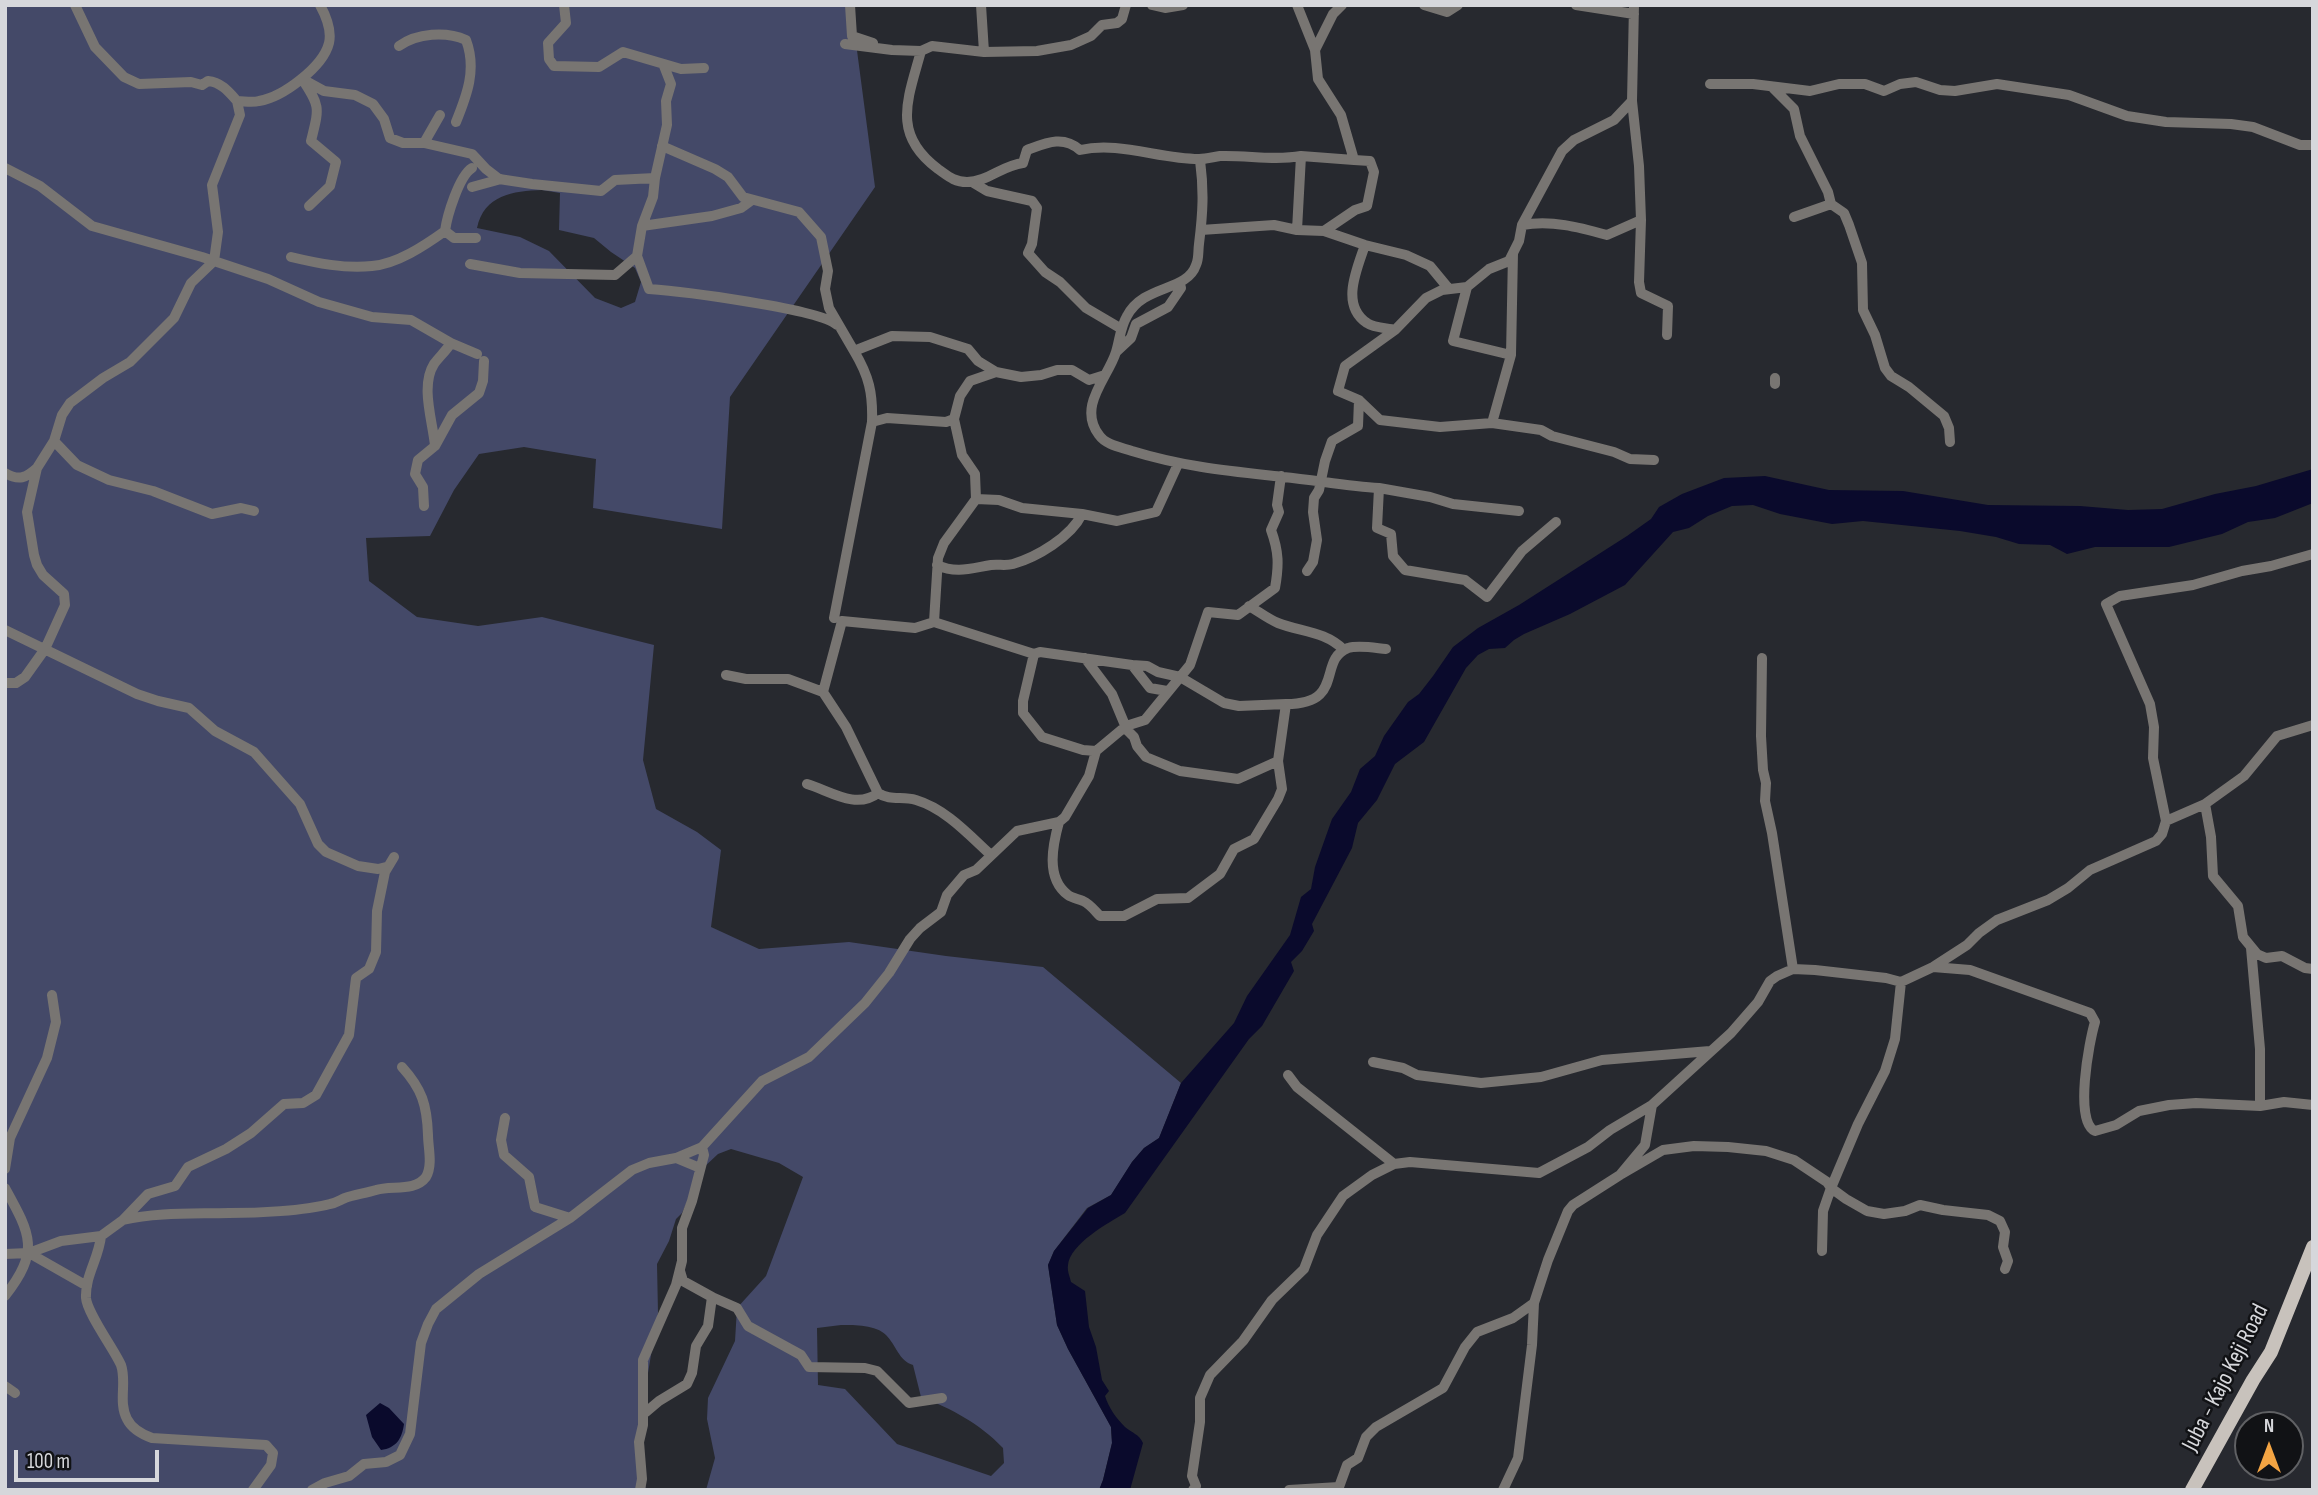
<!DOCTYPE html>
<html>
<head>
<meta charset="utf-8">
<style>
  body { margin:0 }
  #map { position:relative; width:2318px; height:1495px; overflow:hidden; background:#27292f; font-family:"Sofia Sans Condensed",sans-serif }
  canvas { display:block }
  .frame { position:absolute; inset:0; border:7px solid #d6d7db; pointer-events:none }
  .north { position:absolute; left:2234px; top:1411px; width:70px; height:70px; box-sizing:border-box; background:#111215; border:2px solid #606164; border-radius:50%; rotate:0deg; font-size:19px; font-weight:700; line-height:28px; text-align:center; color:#d6d7db }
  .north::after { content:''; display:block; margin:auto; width:24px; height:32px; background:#f3a443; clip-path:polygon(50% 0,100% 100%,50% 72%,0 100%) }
  .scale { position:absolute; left:14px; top:1450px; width:145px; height:32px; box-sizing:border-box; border:4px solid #d6d7db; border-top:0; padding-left:9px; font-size:21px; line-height:24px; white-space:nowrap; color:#d6d7db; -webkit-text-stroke:5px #111215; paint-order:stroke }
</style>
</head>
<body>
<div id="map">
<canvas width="2318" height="1495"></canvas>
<div class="frame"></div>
<div class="north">N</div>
<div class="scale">100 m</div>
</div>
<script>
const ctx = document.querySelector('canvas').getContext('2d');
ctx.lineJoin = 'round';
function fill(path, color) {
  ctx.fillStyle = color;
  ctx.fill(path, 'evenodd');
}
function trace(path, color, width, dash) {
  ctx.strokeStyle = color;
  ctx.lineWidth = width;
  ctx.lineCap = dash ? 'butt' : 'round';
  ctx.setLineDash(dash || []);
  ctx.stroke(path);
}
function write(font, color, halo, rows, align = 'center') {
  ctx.font = font + ' "Sofia Sans Condensed",sans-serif';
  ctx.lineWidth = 5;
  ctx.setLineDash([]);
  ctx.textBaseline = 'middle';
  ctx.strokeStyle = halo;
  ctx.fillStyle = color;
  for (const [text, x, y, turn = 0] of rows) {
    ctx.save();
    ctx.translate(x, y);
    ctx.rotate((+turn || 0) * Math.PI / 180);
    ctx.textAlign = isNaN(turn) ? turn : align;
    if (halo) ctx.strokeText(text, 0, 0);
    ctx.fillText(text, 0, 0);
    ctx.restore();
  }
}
const green = new Path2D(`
  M5 5H851L875 187 730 397 722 529 593 508 596 459 524 447 479 454 454 490 430 536 366 538 369 581 417 617 478 626 542 617 654 645 643 760 656 809 697 832 721 850 711 927 759 949 849 942 946 956 1043 967 1181 1083 1159 1138 1144 1148 1132 1162 1111 1195 1087 1208 1054 1251 1048 1265 1057 1325 1068 1349 1111 1427 1112 1443 1103 1480 1099 1490 934 1488 706 1490 715 1458 707 1419 708 1398 735 1341 737 1308 766 1276 803 1177 779 1163 731 1149 718 1154 702 1169 682 1213 676 1219 669 1241 657 1264 658 1313 646 1385 642 1466 646 1490H5ZM542 190 560 193 559 230 594 238 611 252 635 268 641 282 635 302 621 308 595 298 549 251 520 237 477 228C484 195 513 191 542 190ZM841 1325C855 1325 876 1325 886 1335 896 1345 899 1361 913 1365L921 1397C952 1409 979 1423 1003 1448L1004 1463 991 1476 897 1444 845 1389 818 1385 817 1328Z`);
const water = new Path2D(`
  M2313 469V503L2275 518 2248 522 2222 534 2169 547H2095L2067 554 2050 545 2019 544 1996 537 1960 531 1863 521 1832 524 1780 514 1753 505 1732 506 1708 516 1689 528 1673 532 1625 585 1570 614 1524 634 1514 640 1505 648 1489 649 1478 655 1466 668 1424 742 1395 764 1377 800 1358 823 1352 848 1312 924 1314 931 1302 951 1291 962 1294 971 1262 1026 1249 1039 1125 1213C1108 1223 1070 1244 1068 1265 1067 1271 1070 1277 1071 1282L1085 1291 1089 1327 1096 1347 1102 1380 1109 1391 1105 1396C1109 1408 1116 1418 1125 1427 1132 1433 1139 1434 1143 1443L1130 1490H1099L1103 1480 1112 1443 1111 1427 1068 1349 1057 1325 1048 1265 1054 1251 1088 1208 1111 1195 1132 1162 1144 1148 1159 1138 1181 1083 1234 1023 1247 996 1290 935 1301 897 1311 889 1315 867 1332 819 1351 792 1360 769 1375 756 1384 736 1408 702 1419 694 1433 676 1453 647 1478 628 1519 605 1627 536 1651 519 1659 507 1682 494 1724 478 1765 476 1829 490 1903 491 1988 505 2080 506 2128 510 2162 509 2215 494 2256 486Z
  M380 1403 389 1408 404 1424C402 1439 396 1448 381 1450L372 1437 366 1415Z`);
const minor = new Path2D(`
  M75 5 95 47 124 77 139 84 191 82 202 85 208 81C221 82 229 92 237 101 244 101 252 103 259 101 283 97 323 67 329 43 332 30 326 16 320 5
  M564 5 566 23 548 43 549 59 554 66 599 67 623 52 681 69 704 68
  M850 5 852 36 873 43
  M981 5 984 52
  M1152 5 1165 8 1183 5
  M1424 5 1447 12 1458 5
  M1576 5 1634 14
  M1634 5 1632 101 1639 166 1641 220
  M845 44 892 50 921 51 932 46 984 52 1037 51 1071 45 1091 36 1102 25 1117 23 1122 19 1126 5
  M399 46C417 33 446 31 466 40 477 69 467 95 456 122
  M1315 50 1333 14 1342 5
  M921 51C908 99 891 134 938 169 948 176 954 182 967 182 987 182 1003 165 1023 163L1027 150C1046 143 1063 135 1080 150 1119 141 1159 159 1199 159 1206 159 1213 157 1220 156 1248 155 1273 161 1301 156
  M1710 84H1753L1810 91 1839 84H1865L1884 91 1900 84 1916 82 1940 90 1955 91 1997 84 2069 95 2127 116 2166 122 2231 124 2253 127 2300 145H2313
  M1773 88 1794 109 1800 136 1828 192 1831 204 1844 213 1849 225 1862 263 1863 310 1875 335 1885 368 1891 376 1909 387 1944 416 1949 428 1950 442
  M424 143 440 115
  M662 146 715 169 728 177 743 197 799 212 821 237 828 271 825 289 829 308 854 351 892 336 930 337 968 349 978 361 996 372 1021 377 1041 375 1057 370H1072L1089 380 1105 375
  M1200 160C1204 191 1203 212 1199 244 1198 251 1199 259 1196 265 1187 292 1144 284 1127 316 1120 328 1120 339 1116 352 1108 378 1077 406 1099 435 1106 445 1120 447 1132 451 1184 467 1229 471 1283 477 1315 480 1347 486 1379 488L1377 528 1391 534 1393 556 1405 570 1465 580 1487 597 1522 551 1556 522
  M5 168 40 186 92 226 202 257 268 279 319 302 372 317 411 320 451 343 477 354
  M655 178 653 197 642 226 637 256 649 289C679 291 821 309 837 325
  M972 182 987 191 1032 201 1037 208 1032 244 1028 253 1045 272 1060 282 1086 308 1120 328
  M472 187 501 179
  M309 206 330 186 336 162 311 141C319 108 321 107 302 79L324 91 355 95 373 104 384 119 390 138 403 143H424L472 154 486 169 499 179 532 184 601 191 615 180 655 178 667 125 666 101 671 84 664 66
  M1794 217 1831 204
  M1522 225C1552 220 1578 227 1607 235L1641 220 1639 282 1641 293 1668 306 1667 335
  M642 226 712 216 741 208 752 200
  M1201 230 1274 225 1297 230 1301 156 1354 160 1341 115 1318 79 1315 50 1297 5
  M1297 230 1324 231 1365 245 1406 255 1430 266 1449 289
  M445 231 454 238H476
  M1324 231 1355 210 1367 206 1374 172 1370 161 1354 160
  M1365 245C1357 269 1340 305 1367 323 1374 328 1387 328 1395 330
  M291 257C316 263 345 269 372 266 397 264 424 246 445 231 447 216 459 176 472 168
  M470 264 520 273 615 275 637 256
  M1467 287 1442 290 1426 298 1395 330 1345 366 1338 391 1359 400 1380 420 1440 427 1492 423 1511 355 1453 341 1467 287 1489 269 1509 261 1519 241 1522 225 1562 151 1574 140 1614 120 1632 101
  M1116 352 1131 338 1136 324 1168 307 1181 288 1180 284
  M1511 355 1513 253
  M1775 378V384
  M872 422 887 418 946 422 954 419
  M1492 423 1541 430 1552 436 1614 452 1630 459 1654 460
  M54 441 77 465 109 480 153 491 212 514 241 508 254 511
  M435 446C433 422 420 386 434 364 439 357 446 351 451 343
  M5 473C19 481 26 478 37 468
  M1379 488 1430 497 1453 504 1519 511
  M976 499 975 474 962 455 954 419 960 396 970 381 996 372
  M424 506 423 487 415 474 418 460 435 446 452 415 479 393 483 381 484 361
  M937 565C956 574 972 568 991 565 998 564 1006 566 1013 564 1037 557 1071 537 1082 514
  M1307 571 1313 562 1317 540 1313 512 1314 498 1319 490 1325 461 1332 441 1358 426 1359 400
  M1249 606C1258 611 1268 619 1278 623 1301 632 1325 631 1344 650
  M834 618 872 422C873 393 869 376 854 351
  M934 622 938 558 944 543 976 499 999 500 1022 508 1082 514 1117 521 1156 512 1178 464
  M5 630 137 694 158 701 189 708 215 731 254 752 300 804 318 844 326 852 358 866 378 869 386 867
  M1034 654 1023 701V713L1042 737 1083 750 1096 751
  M1085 658 1112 694 1127 730 1134 737 1137 746 1146 757 1180 771 1238 779 1278 761 1286 704C1346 704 1317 660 1348 648 1359 645 1375 648 1386 649
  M1762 658 1761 736 1763 770 1766 783 1765 801 1772 833 1793 969
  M1132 665 1147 666 1158 672 1180 677 1224 703 1239 706 1286 704
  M726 675 746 679H788L823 692 846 727 878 793C890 801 902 796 916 800 946 809 969 835 991 855
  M5 683H16L25 677 45 649 65 605 64 594 43 575 37 565 34 555 27 512 37 468 54 441 62 415 70 403 103 378 130 362 174 318 191 283 214 261 218 232 212 185 240 115 237 101
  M823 692 842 621 915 628 934 622 1034 654 1040 652 1132 665 1150 688 1167 691
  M807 784C830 791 856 810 878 793
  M2205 804 2211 837 2213 876 2238 906 2243 937 2257 954 2266 958 2282 956 2305 968 2313 969
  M2166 821 2153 758 2154 727 2150 704 2106 604 2120 596 2193 585 2242 571 2271 566 2313 554
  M1059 822C1053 844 1045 878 1068 895 1072 898 1079 899 1083 901 1090 904 1095 911 1100 916H1124L1157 899 1188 898 1220 874 1234 849 1254 839 1278 799 1282 789 1278 761
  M2251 948 2260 1049V1106
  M1933 967 1970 970 2090 1013 2095 1022C2089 1042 2074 1122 2095 1131L2116 1125 2139 1111 2169 1105 2196 1103 2260 1106 2284 1102 2313 1105
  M1373 1062 1403 1068 1417 1075 1481 1083 1541 1077 1602 1060 1710 1051
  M1288 1075 1297 1087 1394 1164 1410 1162 1539 1173 1588 1147 1610 1130 1652 1105 1731 1033 1758 1002 1770 981 1777 976 1793 969 1815 970 1886 978 1901 982 1933 967 1967 945 1979 933 1997 920 2048 900 2068 888 2090 870 2156 841 2162 834 2166 821 2205 804 2244 776 2277 736 2313 725
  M505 1118 501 1140 504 1155 529 1177 535 1207 570 1218
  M676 1158 700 1168
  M5 1169 10 1138 47 1058 56 1022 52 995
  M1620 1175 1663 1150 1694 1146 1728 1147 1766 1151 1794 1160 1827 1182 1831 1188 1858 1124 1885 1071 1895 1039 1901 982
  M5 1188C31 1235 40 1251 5 1296
  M123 1220C157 1212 194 1214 229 1213 257 1213 304 1211 330 1204 336 1203 340 1200 345 1198 354 1195 366 1193 376 1190 391 1185 415 1192 426 1177 433 1165 428 1147 428 1135 427 1105 422 1089 402 1067
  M101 1236C99 1258 85 1275 86 1298 87 1313 114 1349 121 1365 127 1382 118 1402 127 1419 132 1429 141 1434 152 1438L266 1445 273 1453 271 1465 253 1490
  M1822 1251 1823 1211 1831 1188 1846 1199 1867 1211 1884 1214 1905 1211 1920 1205 1943 1210 1988 1215 2000 1221 2005 1232 2003 1247 2008 1261 2005 1269
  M29 1253 87 1286
  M5 1254 29 1253 61 1241 101 1236 123 1220 148 1194 175 1186 188 1167 226 1149 251 1133 284 1104 303 1103 316 1095 349 1035 356 978 369 969 376 952 377 911 385 872 394 857
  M680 1271 683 1281 712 1297 737 1308 748 1326 801 1355 809 1367 865 1368 877 1371 909 1403 942 1398
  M5 1386 15 1393
  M646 1412 659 1401 687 1384 692 1373 696 1346 708 1326 712 1297
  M312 1490 325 1483 349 1476 364 1464 386 1462 400 1455 410 1434 421 1343 428 1324 436 1309 479 1274 570 1218 632 1170 649 1163 676 1158 702 1147 762 1081 809 1057 865 1003 889 973 910 939 920 928 941 912 947 895 964 875 976 870 1017 831 1059 822 1065 817 1089 776 1096 751 1126 726 1145 720 1190 665 1208 612 1238 615 1275 588C1279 565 1279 552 1271 530L1279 512 1277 505 1281 476
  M640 1490 642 1479 639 1442 643 1425V1360L676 1285 682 1261V1228L692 1201 704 1155 702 1147
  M1193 1490 1196 1486 1192 1476 1200 1422V1398L1210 1375 1243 1341 1272 1300 1304 1269 1317 1235 1343 1196 1372 1175 1394 1164
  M1289 1490 1339 1487 1347 1465 1358 1458 1366 1437 1376 1427 1443 1388 1465 1347 1477 1332 1513 1318 1534 1303
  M1503 1490 1518 1458 1532 1345 1534 1303 1548 1260 1568 1211 1573 1205 1620 1175 1645 1145 1652 1105`);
const major = new Path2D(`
  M2192 1490 2253 1380 2271 1352 2313 1247`);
const streetNames = [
  ["Juba - Kajo Keji Road",2226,1378,-63]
];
fill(green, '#444968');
fill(water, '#0a0a2c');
trace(minor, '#787572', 10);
trace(major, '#c8c2bc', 14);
write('24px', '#d6d7db', '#111215', streetNames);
</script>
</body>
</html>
